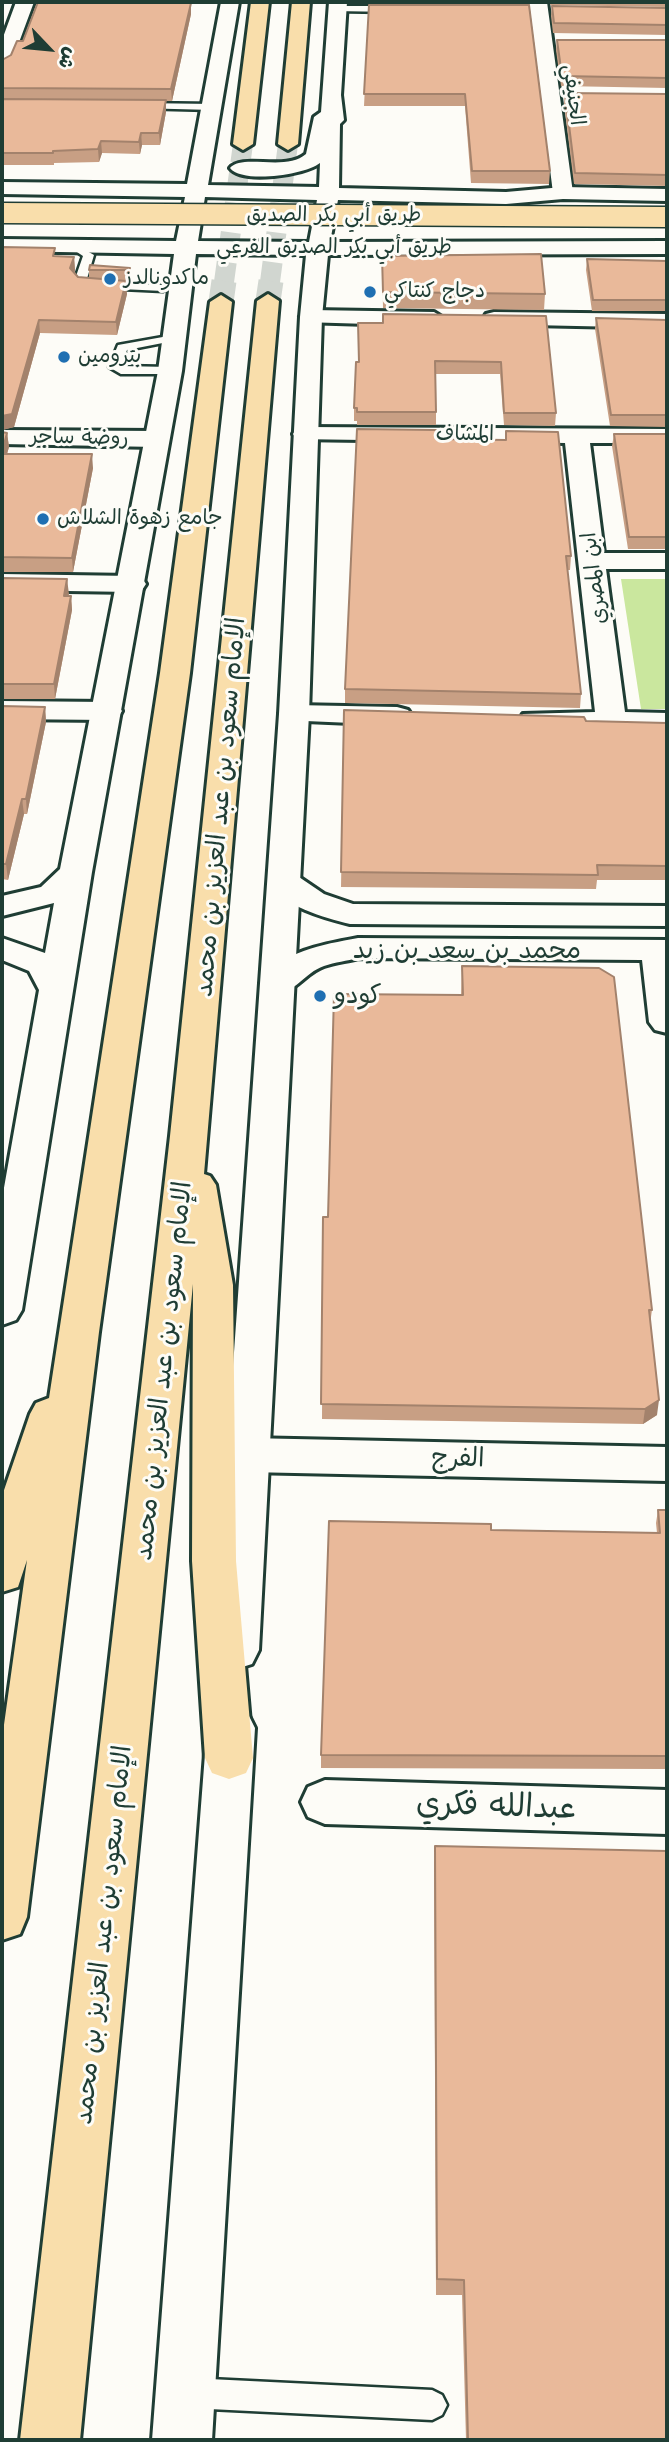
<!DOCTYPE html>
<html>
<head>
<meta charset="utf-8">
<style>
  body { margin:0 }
  #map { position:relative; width:669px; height:2442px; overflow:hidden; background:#fdfcf7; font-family:"Shantell Sans","Playpen Sans Arabic",sans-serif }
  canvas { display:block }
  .frame { position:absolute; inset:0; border:4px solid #1f3d34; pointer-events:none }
  .north { position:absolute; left:14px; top:14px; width:70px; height:70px; -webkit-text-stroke:5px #fdfcf7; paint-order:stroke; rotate:116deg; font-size:19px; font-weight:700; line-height:28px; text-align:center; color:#1f3d34 }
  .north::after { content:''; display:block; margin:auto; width:24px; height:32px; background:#1f3d34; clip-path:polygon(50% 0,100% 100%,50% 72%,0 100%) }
</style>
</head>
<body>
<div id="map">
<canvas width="669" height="2442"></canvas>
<div class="frame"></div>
<div class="north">ش</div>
</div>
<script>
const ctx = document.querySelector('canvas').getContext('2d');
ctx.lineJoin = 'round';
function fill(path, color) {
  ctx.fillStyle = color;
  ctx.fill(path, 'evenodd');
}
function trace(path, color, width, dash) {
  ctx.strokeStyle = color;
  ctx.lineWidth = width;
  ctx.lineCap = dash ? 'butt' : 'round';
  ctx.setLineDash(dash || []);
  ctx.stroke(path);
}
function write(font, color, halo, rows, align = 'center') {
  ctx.font = font + ' "Shantell Sans","Playpen Sans Arabic",sans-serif';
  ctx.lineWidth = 6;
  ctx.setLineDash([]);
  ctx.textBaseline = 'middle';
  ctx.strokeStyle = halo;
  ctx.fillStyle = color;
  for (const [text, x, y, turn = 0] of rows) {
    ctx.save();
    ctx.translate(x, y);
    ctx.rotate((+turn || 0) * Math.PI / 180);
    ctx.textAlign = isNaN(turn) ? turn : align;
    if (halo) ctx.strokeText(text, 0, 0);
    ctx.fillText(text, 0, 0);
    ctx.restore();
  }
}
const green = new Path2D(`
  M621 579H667V709H641Z`);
const primaryTunnelFar1 = new Path2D(`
  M224 282 243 144
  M270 282 288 144`);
const primaryTunnel = new Path2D(`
  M268 301 271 281
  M221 302 224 281`);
const service = new Path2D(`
  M337 6H393L397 9 393 12 334 11Z
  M139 103 213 104 218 107 213 110 136 108Z
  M73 243 94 255 86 282 163 285 169 288 163 291 79 287 74 282 83 256 68 246Z
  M174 335 178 336V340L127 350 121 366 170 367 174 368V374H121L109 367 118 345Z
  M189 2378 432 2390 442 2395 447 2405 442 2415 432 2420 189 2408 179 2403 174 2393 179 2383Z`);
const minor = new Path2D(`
  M16 2H34L11 64 2 70V40Z
  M529 2H547L573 193 563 199 553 193Z
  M311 310 434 312 445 319 434 326 303 322 300 317Z
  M494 312 667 314V328L486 324 483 319 486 314Z
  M305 427 667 429V443H590L604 553H667V569H606L625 712 667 713V731L534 729 523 726 519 720 523 714 595 712 565 443 296 439 293 434 296 429Z
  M2 430 156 431 165 434 169 439 165 444 156 447 2 444Z
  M2 574 132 576 142 578 146 584 142 590 132 592 2 590Z
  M2 701 107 702 118 705 122 711 118 717 107 720 2 719Z
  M294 705 397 707 408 710 412 716 408 722 397 725 283 720 279 714 283 708Z
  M284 872 296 875 324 894 353 904 667 906V926L350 924C322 917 285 907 268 882L272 875Z
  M358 938 667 940V1033L655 1030 649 1022 642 960 358 958C347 961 335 962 324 966 301 974 294 999 265 992L260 984C282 950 322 945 358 938Z
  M248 1438 667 1447V1481L248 1472 233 1467 227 1455 233 1443Z
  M325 1780 667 1790V1834L325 1824 308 1817 301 1802 308 1787Z`);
const tertiary = new Path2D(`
  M221 2H239L208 185 319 187 320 163C305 175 242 184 230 168 242 153 286 172 306 154L314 117 321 112 329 2H347L341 95 344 120 340 124 339 188 506 192 563 187 667 189V201L563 199 506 204 338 200 330 242 667 241V254L328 255 322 317 309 714 259 1650 252 1664 236 1669 220 1664 213 1650 279 714 300 317 306 255 196 254 182 371 92 872 22 1310 16 1320 2 1325V1199L39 990 29 971 2 960V938L45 953 54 903 2 916V896L41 887 60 869 158 371 174 254 2 251V239L176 241 185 197 2 194V182L187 184ZM205 197 317 200 309 242 198 241Z
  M231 1708 248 1714 255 1728 212 2440H152L207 1728 214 1714Z`);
const primary = new Path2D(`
  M251 2H269L253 144 243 150 233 144Z
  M292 2H310L298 144 288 150 278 144Z
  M268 294 279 301 204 1174 210 1176 216 1185 233 1285 236 1561 253 1758 246 1773 229 1779 212 1773 205 1758 192 1561 193 1284 80 2440H20L170 1136 257 301Z
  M221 295 232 302 190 673 99 1332 27 1917 20 1934 2 1940V1739L27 1560 18 1587 2 1592V1496L30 1414 36 1403 49 1398 160 673 210 302Z`);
const primaryBridge = new Path2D(`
  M2 213 667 217`);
const wall = new Path2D(`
  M105 2 191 14 172 101H166V112L160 145H142L140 154 102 153 99 162 54 163V165H2V60L11 55 23 41Z
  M550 2H667V7L550 5Z
  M369 5 550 171 549 184 471 183 465 106H364Z
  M552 6 667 8V35L553 33 551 16Z
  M557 40H667V88L561 86 556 50Z
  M565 93 667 94V186L574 184 564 104Z
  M56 256 74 257 75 270 74 273 78 277 89 278V270L130 268V280H114L127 294 117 335 40 333 14 427 2 430Z
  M382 256 545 294 544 310 383 308Z
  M587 259 667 261V311H592L586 270Z
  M546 316 556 413 555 426 504 425 500 374H436V425H357V421H354V408L359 362Z
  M596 318 667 320V427L610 426 595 329Z
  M506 431 571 556 570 570H567L581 694 580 708 345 703V689L437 439 505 440Z
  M2 432 7 433 9 447 7 454 93 468 73 572H2Z
  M614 434H667V549H628L612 446Z
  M2 578 67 579 68 596H71L72 610 55 699H2Z
  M2 706 45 707 46 722 27 814H24L8 880 2 879Z
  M344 710 586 721 667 723V880H597L596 889 341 887Z
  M462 966 652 1310 650 1324 657 1415 643 1424 322 1419 323 1217H328L461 995Z
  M658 1510H667V1769L321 1768V1755L491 1530 657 1533 656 1523Z
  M435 1846 667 2440H466L462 2295H436L434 1865Z`);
const shadedWall = new Path2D(`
  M191 3V14L172 101 171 89Z
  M166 100V112L160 145 159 133Z
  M141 133 142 145 140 154 139 142Z
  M101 141 102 153 99 162 98 149Z
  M74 257 75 270 72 281 70 268Z
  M126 281 127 294 117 335 116 322Z
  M39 320 40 333 14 427 2 430V416Z
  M7 433 9 447 3 467 2 452Z
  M92 454 93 468 73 572 72 558Z
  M67 579 69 594 66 610 64 596Z
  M71 596 72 610 55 699 54 684Z
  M45 707 46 722 27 814 26 799Z
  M22 799 24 814 8 880 6 864Z
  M659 1400 657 1415 643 1424 645 1409Z`);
const building = new Path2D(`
  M38 2 191 3 171 89 2 88V60L11 55 17 41H23Z
  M369 5H529L550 171H472L465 94H364Z
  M552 6 667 8V25L554 23Z
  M557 40H667V78L562 76Z
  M565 93 667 94V175L575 173Z
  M2 99 166 100 159 133H141L139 142 101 141 98 149 53 151V153H2Z
  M2 247 55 248 53 256 74 257 70 268 78 277 126 281 116 322 39 320 12 414 2 416Z
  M541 254 545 294 383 292 382 256Z
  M587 259 667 261V300H593Z
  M90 265 130 268 129 270H89Z
  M383 314 546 316 556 413H504L501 362 435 361 436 412H357V408H354L356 362H359L358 323H383Z
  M596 318 667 320V415H611Z
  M357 429 437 430V439L506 440V431L558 432 571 556H566L581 694 345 689Z
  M2 432 7 433 2 452Z
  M614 434H667V537H629Z
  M2 454H92L72 558 2 557Z
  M2 578 67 579 64 596H71L54 684H2Z
  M2 706 45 707 26 799H22L6 864H2Z
  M344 710 584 717 586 721 667 723V866L597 865 598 875 341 872Z
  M462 966 599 968 614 977 652 1310H649L659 1400 645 1409 321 1404 323 1217H328L334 994 463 995Z
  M658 1510H667V1756L321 1755 329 1521 491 1524V1530L660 1533Z
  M435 1846 667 1851V2440H468L464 2280 437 2279Z`);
const markers = [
  [110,279,7,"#1f6fb2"],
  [370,292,7,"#1f6fb2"],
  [64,357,7,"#1f6fb2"],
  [43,519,7,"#1f6fb2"],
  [320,996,7,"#1f6fb2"]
];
const farStreetnames = [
  ["الجنيفي",573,95,83],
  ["طريق أبي بكر الصديق",334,216],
  ["طريق أبي بكر الصديق الفرعي",334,248],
  ["المشاف",465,435],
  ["روضة ساجر",79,438,1],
  ["ابن المصري",595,578,-97]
];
const farPoinames = [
  ["ماكدونالدز",124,279],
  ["دجاج كنتاكي",384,292],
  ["بترومين",78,357],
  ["جامع زهوة الشلاش",57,519]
];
const streetNames = [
  ["الإمام سعود بن عبد العزيز بن محمد",221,807,-85],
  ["محمد بن سعد بن زيد",467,951],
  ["الإمام سعود بن عبد العزيز بن محمد",164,1371,-84],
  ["الفرج",458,1459,1],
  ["الإمام سعود بن عبد العزيز بن محمد",104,1935,-84]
];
const poiNames = [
  ["كودو",334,996]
];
const nearStreetnames = [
  ["عبدالله فكري",496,1807,2]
];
fill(green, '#cae79e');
trace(primaryTunnelFar1, '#d1d6d0', 20, [20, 10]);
trace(primaryTunnel, '#d1d6d0', 25, [25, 12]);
trace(service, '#1f3d34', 5);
trace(minor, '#1f3d34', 6);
trace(tertiary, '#1f3d34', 6);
trace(primary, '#1f3d34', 6);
fill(service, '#fdfcf7');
fill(minor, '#fdfcf7');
fill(tertiary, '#fdfcf7');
fill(primary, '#f9deab');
trace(primaryBridge, '#1f3d34', 23, []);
trace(primaryBridge, '#f9deab', 20);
fill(wall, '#c89f84');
fill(shadedWall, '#a3826c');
fill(building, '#e9b99a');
trace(building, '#a3826c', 2);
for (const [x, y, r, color] of markers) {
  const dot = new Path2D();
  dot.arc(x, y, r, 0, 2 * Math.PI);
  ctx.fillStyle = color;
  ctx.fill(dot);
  trace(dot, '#fdfcf7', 2.5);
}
write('21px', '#1f3d34', '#fdfcf7', farStreetnames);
write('21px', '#1f3d34', '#fdfcf7', farPoinames, 'left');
write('26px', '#1f3d34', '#fdfcf7', streetNames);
write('26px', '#1f3d34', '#fdfcf7', poiNames, 'left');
write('32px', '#1f3d34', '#fdfcf7', nearStreetnames);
</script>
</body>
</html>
